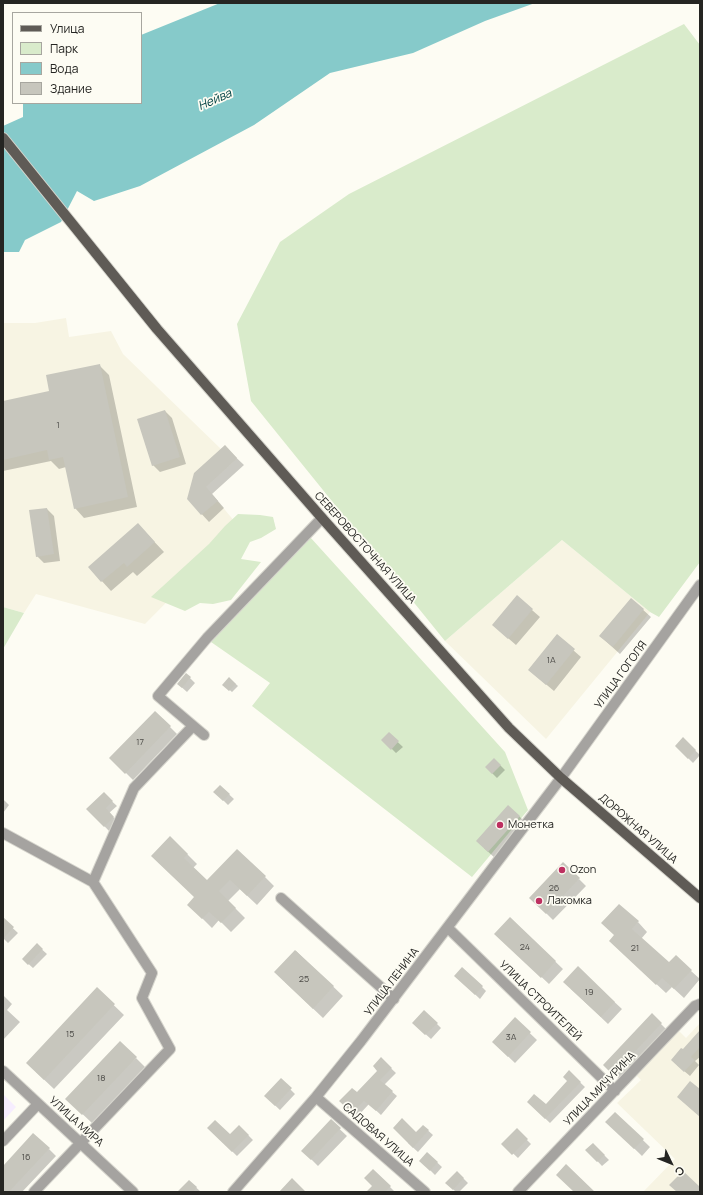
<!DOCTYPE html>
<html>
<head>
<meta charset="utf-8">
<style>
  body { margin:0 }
  #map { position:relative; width:703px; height:1195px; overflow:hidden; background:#fdfcf3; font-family:Manrope,sans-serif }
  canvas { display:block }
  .frame { position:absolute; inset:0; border:4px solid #252522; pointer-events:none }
  .legend { position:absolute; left:12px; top:12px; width:130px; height:92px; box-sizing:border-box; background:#fdfcf3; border:1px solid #a7a69f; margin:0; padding:5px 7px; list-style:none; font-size:12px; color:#252522 }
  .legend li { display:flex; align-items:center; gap:8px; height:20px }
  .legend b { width:20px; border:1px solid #a7a69f }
  .north { position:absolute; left:651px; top:1143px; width:40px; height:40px; -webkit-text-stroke:3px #fdfcf3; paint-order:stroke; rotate:133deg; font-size:11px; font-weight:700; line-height:16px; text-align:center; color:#252522 }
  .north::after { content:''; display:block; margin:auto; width:14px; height:18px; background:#252522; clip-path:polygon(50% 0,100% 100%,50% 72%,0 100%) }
</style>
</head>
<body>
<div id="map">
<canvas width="703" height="1195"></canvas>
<div class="frame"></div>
<ul class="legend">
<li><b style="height:5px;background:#5f5b56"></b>Улица</li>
<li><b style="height:11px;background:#d9ebcb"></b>Парк</li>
<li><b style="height:11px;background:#86caca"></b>Вода</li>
<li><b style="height:11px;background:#c7c6bd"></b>Здание</li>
</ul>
<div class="north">С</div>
</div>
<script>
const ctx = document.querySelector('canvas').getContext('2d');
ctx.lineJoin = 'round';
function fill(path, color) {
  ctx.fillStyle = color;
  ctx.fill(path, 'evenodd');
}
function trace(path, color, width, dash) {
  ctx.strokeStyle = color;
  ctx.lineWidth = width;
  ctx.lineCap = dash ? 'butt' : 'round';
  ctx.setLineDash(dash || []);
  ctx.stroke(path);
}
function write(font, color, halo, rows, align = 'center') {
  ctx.font = font + ' Manrope,sans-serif';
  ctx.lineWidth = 3.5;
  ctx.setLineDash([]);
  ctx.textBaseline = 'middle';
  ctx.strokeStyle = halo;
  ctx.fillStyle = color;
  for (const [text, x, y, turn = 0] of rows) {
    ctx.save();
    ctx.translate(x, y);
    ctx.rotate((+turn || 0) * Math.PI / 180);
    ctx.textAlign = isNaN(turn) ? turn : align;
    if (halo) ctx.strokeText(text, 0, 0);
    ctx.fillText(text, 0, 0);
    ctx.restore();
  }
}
const built = new Path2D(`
  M66 318 69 337 111 331 123 354 221 449 225 445 237 458 212 481H201L240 528 145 624 36 594 24 613 3 607V323H35Z
  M562 540 650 612 546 739 445 641Z
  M700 1023V1192H643L675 1159 617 1103 641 1080 634 1073 677 1029 686 1038Z`);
const education = new Path2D(`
  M3 1094 16 1107 3 1121Z`);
const green = new Path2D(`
  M684 24 700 45V562L659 617 650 612 562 540 445 641 251 401 237 324 280 242 349 194Z
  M238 514 260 515 273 517 276 529 261 538 250 542 241 559 261 562 231 600 213 604 200 603 185 611 151 597 209 544 225 526Z
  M310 537 505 752 528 810 472 877 252 706 270 683 211 642Z
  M3 607 24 613 3 649Z`);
const water = new Path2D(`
  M220 3H535L485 21 413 53 330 73 254 125 140 186 94 201 77 191 61 222 25 240 19 252H3V126L23 117V103H141V35Z`);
const shadow = new Path2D(`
  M99 365 109 375 137 507 84 518 75 508 66 467 59 469 51 461 3 471V402L50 392Z
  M165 411 172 418 186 464 160 472 153 465Z
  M225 447 244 465 212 494 224 508 209 522 188 499Z
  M47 509 54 516 60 561 44 563 37 556Z
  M147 534 164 552 137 576 133 572 111 591 89 567Z
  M517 597 540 617 516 645 501 632Z
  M631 599 651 617 620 654 600 636Z
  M557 636 581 657 554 691 529 670Z
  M186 674 195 683 187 692 178 684Z
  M229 678 238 686 232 692 224 685Z
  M155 712 177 734 133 780 111 758Z
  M389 734 403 747 396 753 383 740Z
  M683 739 700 755 693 763 676 746Z
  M494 759 505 770 497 778 486 767Z
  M220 786 234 799 228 805 215 792Z
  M104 794 117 806 109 813 118 822 109 831 88 809Z
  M3 799 9 805 3 813Z
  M519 816 526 823 496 859 484 848Z
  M170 837 197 864 193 868 207 881 265 877 274 886 257 905 240 889 228 901 245 918 231 932 219 920 212 928 198 914 196 897Z
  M579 879 586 886 553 920 538 905Z
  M510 918 563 969 549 984 503 941Z
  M3 919 18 933 8 943 3 938Z
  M638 922 647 932 641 939 669 964 691 971 700 979 684 998 672 987 666 993 610 941Z
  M37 945 47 954 33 968 23 959Z
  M296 951 343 996 323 1018 285 982Z
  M578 968 622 1009 608 1024 571 989Z
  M460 980 482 987 486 991 480 999Z
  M97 989 124 1015 54 1089 36 1072Z
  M3 995 12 1004 7 1010 20 1022 3 1040Z
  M424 1011 441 1028 431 1039 413 1023Z
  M652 1015 668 1031 621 1081 605 1065Z
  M515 1019 537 1040 515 1063 493 1042Z
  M700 1032V1057L695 1061 699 1065 690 1076 677 1065 683 1050Z
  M136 1058 145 1067 92 1123 76 1108Z
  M381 1059 396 1073 384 1085 397 1096 381 1115 369 1104 357 1117 341 1101 357 1093 379 1071Z
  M569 1072 585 1087 550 1123 528 1102 546 1106 568 1081Z
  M281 1080 295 1094 280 1110 265 1096Z
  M615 1113 650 1147 642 1156 607 1122Z
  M331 1121 347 1136 318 1166 303 1151Z
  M239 1126 253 1140 237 1156 208 1128 230 1135Z
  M423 1126 433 1135 418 1152 408 1143Z
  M517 1130 531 1144 518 1158 503 1144Z
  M593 1144 609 1160 602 1166 587 1150Z
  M49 1149 56 1156 22 1192H3V1167Z
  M427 1153 442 1167 435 1175 425 1165Z
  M373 1170 394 1191 393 1192H367L373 1186Z
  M457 1172 468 1183 459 1192H456L447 1183Z
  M189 1181 201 1192H179Z`);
const building = new Path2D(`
  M100 364 128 497 74 509 63 457 49 460 47 450 3 460V401L49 391 46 375Z
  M165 410 180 457 152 466 137 419Z
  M225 445 237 458 206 487 218 501 201 515 187 499 194 473Z
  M47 508 54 554 36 557 29 510Z
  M138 523 155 542 127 567 124 563 101 582 88 567Z
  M517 595 533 609 508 639 492 625Z
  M631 598 644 609 613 647 599 636Z
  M557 634 575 649 546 685 528 670Z
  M186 673 191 677 182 688 177 684Z
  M229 677 236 684 229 691 222 685Z
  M155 711 171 726 125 774 109 758Z
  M389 732 399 741 391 750 381 740Z
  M683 737 696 750 688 759 675 746Z
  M494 758 501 765 492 774 485 767Z
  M220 785 230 794 223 801 213 792Z
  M104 792 113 801 106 808 114 817 104 827 86 809Z
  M508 805 520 816 488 852 476 841Z
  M170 836 188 854 184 858 207 880 237 849 266 876 247 896 230 880 219 891 236 908 221 923 209 912 202 919 187 905 194 897 151 856Z
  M563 862 580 878 546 914 529 898Z
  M619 904 639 921 632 929 669 962 676 955 692 970 674 989 662 978 656 985 609 941 614 935 601 923Z
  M3 917 14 927 3 939Z
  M510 917 556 961 541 978 494 934Z
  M37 943 43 949 28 965 22 959Z
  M295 950 334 986 313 1009 274 972Z
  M578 966 615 1002 601 1017 563 982Z
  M462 967 483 986 475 995 454 976Z
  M97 987 115 1004 44 1080 26 1063Z
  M424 1010 438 1023 425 1035 412 1023Z
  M652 1013 662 1023 613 1075 603 1065Z
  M515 1017 531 1032 508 1057 492 1042Z
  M700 1030V1047L691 1057 695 1060 684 1072 671 1060 681 1048 683 1049Z
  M120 1041 137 1057 82 1115 65 1099Z
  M381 1057 392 1068 380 1080 393 1091 376 1111 364 1101 352 1113 339 1101 352 1088 357 1092 377 1071 373 1066Z
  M569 1070 581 1082 545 1119 527 1102 534 1094 546 1104 567 1081 563 1077Z
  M281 1078 292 1088 275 1106 264 1096Z
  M690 1081 700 1089V1117L677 1097Z
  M615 1112 644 1139 634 1149 605 1122Z
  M402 1118 416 1132 423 1125 429 1130 413 1148 393 1128Z
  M331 1119 341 1128 311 1160 301 1151Z
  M215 1120 230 1134 239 1125 249 1135 232 1152 207 1128Z
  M517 1128 528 1139 512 1155 501 1144Z
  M33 1133 50 1148 9 1192H3V1166Z
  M593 1143 605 1155 597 1162 585 1150Z
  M427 1152 438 1162 430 1171 419 1161Z
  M566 1164 595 1192H574L556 1175Z
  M373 1169 391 1186 385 1192H366L372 1186 364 1178Z
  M457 1171 464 1178 453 1190 445 1183Z
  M683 1171 700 1187V1192H677L669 1185Z
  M292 1178 306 1192H279Z
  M189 1180 197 1187 193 1192H177Z`);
const minor = new Path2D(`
  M204 735 158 696 207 638 322 518
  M3 833 93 882 152 973 142 998 170 1049 34 1192
  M93 882 134 788 193 726
  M281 898 394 999
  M448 928 615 1091
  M3 1071 133 1192
  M316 1097 425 1192
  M3 1141 38 1104
  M233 1192 316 1097 361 1041 561 778 700 585
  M518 1192 695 1006 700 1004`);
const major = new Path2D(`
  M3 138 157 329 322 518 509 728 561 778 700 898`);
const markers = [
  [500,825,4,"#bd3060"],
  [562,870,4,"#bd3060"],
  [539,901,4,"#bd3060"]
];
const numberNames = [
  ["1",58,425],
  ["1А",551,660],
  ["17",140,742],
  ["26",554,888],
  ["24",525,947],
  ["21",635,948],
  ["25",304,979],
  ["19",589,992],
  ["15",70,1034],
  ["3А",511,1037],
  ["18",101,1078],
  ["16",26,1157]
];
const streetNames = [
  ["СЕВЕРОВОСТОЧНАЯ УЛИЦА",365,548,48],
  ["УЛИЦА ГОГОЛЯ",621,675,-54],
  ["ДОРОЖНАЯ УЛИЦА",638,829,41],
  ["УЛИЦА ЛЕНИНА",392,982,-53],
  ["УЛИЦА СТРОИТЕЛЕЙ",540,1001,44],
  ["УЛИЦА МИЧУРИНА",600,1089,-46],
  ["УЛИЦА МИРА",76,1122,42],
  ["САДОВАЯ УЛИЦА",378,1135,41]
];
const poiNames = [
  ["Монетка",508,825],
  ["Ozon",570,870],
  ["Лакомка",547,901]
];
const waterNames = [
  ["Нейва",215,100,-24]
];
fill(built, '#f7f4e3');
fill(education, '#f6edfe');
fill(green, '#d9ebcb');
fill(water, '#86caca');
fill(shadow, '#0003');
fill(building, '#c7c6bd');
trace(minor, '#d6d5cd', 12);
trace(major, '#d6d5cd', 12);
trace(minor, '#a5a3a0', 10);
trace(major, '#5f5b56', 10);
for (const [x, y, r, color] of markers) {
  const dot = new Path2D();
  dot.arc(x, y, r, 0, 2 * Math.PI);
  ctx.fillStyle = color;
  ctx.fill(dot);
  trace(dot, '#fdfcf3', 1.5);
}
write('9px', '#4e4d49', null, numberNames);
write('11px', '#252522', '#fdfcf3', streetNames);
write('11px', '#252522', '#fdfcf3', poiNames, 'left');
write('italic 12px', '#004243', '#fdfcf3', waterNames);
</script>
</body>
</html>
